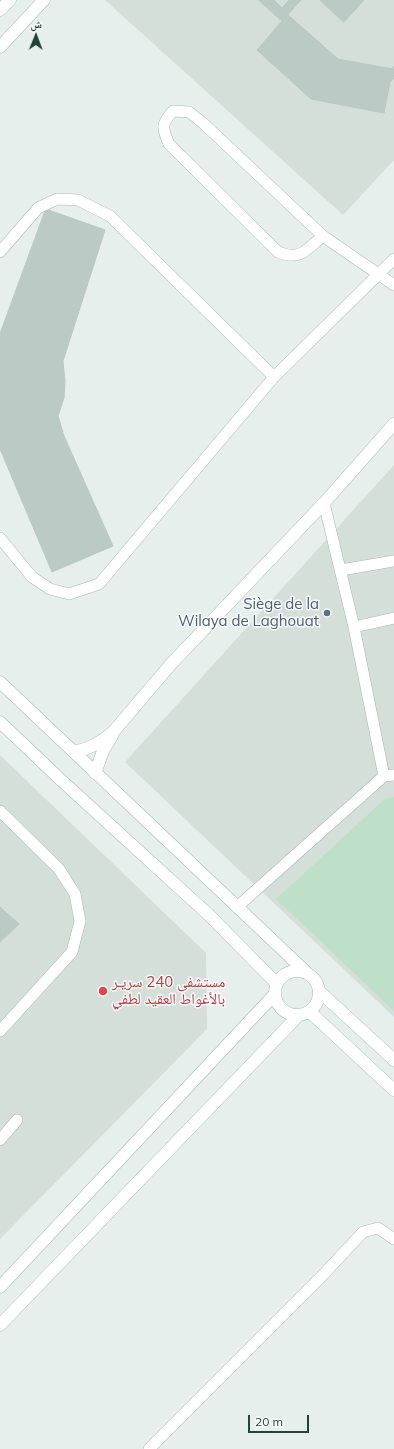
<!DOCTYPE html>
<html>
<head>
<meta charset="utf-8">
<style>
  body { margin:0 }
  #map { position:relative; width:394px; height:1449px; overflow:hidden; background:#e6efeb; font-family:Mulish,"Noto Naskh Arabic",sans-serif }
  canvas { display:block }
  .north { position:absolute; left:16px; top:16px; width:40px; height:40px; -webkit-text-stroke:3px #f7fbf9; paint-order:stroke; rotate:1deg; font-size:11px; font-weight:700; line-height:16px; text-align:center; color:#24423a }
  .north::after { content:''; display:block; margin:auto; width:14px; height:18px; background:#24423a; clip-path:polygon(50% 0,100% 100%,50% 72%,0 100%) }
  .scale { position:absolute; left:248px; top:1415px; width:61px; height:18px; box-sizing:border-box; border:2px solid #24423a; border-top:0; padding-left:5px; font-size:12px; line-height:14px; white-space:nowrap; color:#24423a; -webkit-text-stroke:3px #f7fbf9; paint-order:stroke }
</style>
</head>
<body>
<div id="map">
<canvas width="394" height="1449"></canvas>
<div class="north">ش</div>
<div class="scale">20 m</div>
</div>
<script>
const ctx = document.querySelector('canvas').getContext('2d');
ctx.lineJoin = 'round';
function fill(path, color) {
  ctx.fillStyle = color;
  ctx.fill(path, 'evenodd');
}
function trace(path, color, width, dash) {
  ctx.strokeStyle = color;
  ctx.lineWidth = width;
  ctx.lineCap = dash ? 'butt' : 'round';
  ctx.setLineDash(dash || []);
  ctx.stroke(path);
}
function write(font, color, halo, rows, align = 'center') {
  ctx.font = font + ' Mulish,"Noto Naskh Arabic",sans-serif';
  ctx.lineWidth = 3;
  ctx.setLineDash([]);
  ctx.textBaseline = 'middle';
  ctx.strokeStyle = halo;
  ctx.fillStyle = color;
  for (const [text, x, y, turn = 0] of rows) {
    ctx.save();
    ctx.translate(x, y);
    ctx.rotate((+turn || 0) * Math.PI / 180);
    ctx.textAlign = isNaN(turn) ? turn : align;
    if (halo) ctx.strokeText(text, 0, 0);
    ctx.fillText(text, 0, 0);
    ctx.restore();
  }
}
const built = new Path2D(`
  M105 0H394V160L343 215Z
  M394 465V1017L125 762Z
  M0 755 206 953 207 1029 0 1239Z`);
const green = new Path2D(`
  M394 797V1011L276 899 385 799Z`);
const building = new Path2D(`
  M259 0H274L282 8 289 0H301L282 21Z
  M320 0H364L344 22Z
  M288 15 338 59 392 69 394 66V78L390 82 384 113 311 99 257 50 282 21Z
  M46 209 105 230 63 361 65 381 64 398 58 416 64 436 113 546 52 572 0 449V334Z
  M0 907 19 924 0 942Z`);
const lane = new Path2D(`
  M323 236C305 250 302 261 278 252L169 144C162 128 161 124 173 111L189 112 203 123 323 236 394 285
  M0 252 38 208 57 199 78 200 110 216 274 377
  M324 503 354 627 384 776
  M0 538 32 577 50 589 69 594 99 584 274 377 394 259
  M341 570 394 561
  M354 627 394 618
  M0 811 59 869 75 894 80 921 72 952 0 1031
  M237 907 384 776 394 775
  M0 1140 17 1120
  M149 1449 322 1276 363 1232 378 1228 394 1239`);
const secondary = new Path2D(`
  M0 10 10 0
  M0 47 44 0
  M0 682 306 972
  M0 722 62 781 210 916 276 983
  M74 752C90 749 102 742 114 731L171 664 324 503 394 424
  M95 773 103 751 112 736
  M275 993a22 22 0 1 1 44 0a22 22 0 1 1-44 0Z
  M319 991 394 1060
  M310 1012 394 1090
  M0 1287 274 995
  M0 1325 299 1015`);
const markers = [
  [327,613,4,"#5c6f8a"],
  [103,991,5,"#e0444e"]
];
const serviceNames = [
  ["Siège de la",319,604],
  ["Wilaya de Laghouat",319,621]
];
const healthNames = [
  ["مستشفى 240 سريـر",112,982],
  ["بالأغواط العقيد لطفي",112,999]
];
fill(built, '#d4dfda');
fill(green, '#bfe0c8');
fill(building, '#bbcac4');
trace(building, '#b8c9c2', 1);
trace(lane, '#a8b8b2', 12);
trace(secondary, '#a4bbb3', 13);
trace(lane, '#fff', 11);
trace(secondary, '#fff', 12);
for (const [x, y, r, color] of markers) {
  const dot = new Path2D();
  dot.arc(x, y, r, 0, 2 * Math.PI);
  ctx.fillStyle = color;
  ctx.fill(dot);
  trace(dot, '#f7fbf9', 1.5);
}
write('15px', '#4e5e75', '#f7fbf9', serviceNames, 'right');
write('15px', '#be3a42', '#f7fbf9', healthNames, 'left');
</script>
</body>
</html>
